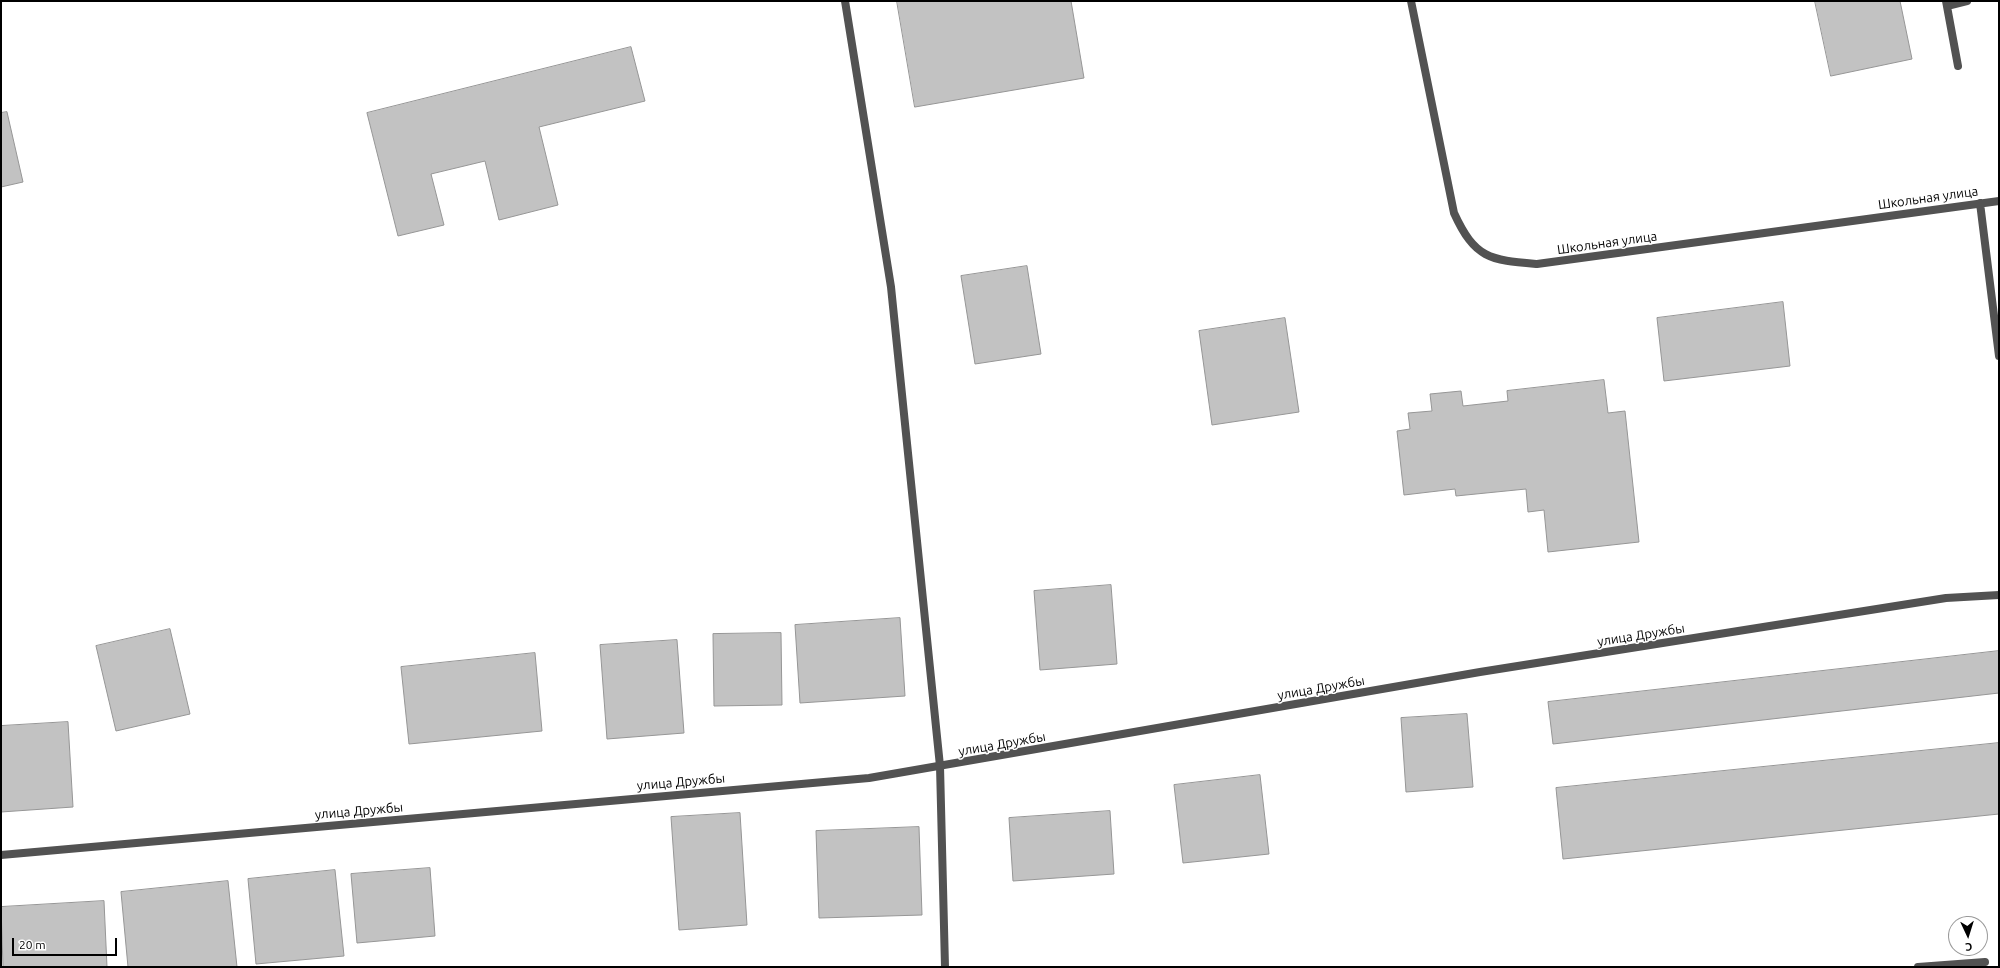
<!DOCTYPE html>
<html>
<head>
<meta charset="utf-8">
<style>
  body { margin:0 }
  #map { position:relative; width:2000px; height:968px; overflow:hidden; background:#fff; font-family:Ubuntu,sans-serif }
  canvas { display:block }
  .frame { position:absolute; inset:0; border:2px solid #000; pointer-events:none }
  .north { position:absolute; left:1948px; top:916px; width:40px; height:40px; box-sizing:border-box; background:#fff; border:1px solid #999; border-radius:50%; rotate:176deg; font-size:11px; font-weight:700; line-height:16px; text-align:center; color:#000 }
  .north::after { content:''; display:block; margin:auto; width:14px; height:18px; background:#000; clip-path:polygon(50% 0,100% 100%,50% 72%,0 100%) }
  .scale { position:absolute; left:12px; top:938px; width:105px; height:18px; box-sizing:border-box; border:2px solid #000; border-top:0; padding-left:5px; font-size:12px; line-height:14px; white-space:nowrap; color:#000; -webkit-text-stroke:3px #fff; paint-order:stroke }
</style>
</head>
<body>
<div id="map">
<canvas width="2000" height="968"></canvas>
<div class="frame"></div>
<div class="north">С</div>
<div class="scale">20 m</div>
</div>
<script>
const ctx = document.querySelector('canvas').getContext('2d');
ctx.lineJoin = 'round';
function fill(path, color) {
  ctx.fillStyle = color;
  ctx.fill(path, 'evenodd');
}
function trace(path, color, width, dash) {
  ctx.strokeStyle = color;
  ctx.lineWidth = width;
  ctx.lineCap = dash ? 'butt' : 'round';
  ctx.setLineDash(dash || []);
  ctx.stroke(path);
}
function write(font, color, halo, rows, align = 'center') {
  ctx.font = font + ' Ubuntu,sans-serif';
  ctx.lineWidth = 3;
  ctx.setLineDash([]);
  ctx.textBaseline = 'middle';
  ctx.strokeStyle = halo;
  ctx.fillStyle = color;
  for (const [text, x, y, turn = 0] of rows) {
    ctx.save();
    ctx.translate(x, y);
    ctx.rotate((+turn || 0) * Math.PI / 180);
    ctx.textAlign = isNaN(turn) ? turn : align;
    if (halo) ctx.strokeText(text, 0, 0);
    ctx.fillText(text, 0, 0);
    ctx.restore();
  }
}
const building = new Path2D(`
  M897 1H1071L1084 78 915 107Z
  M1815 1H1900L1912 59 1831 76Z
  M631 47 645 101 539 127 558 205 499 220 485 161 431 174 444 225 398 236 367 113Z
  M7 112 23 182 1 187V113Z
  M1027 266 1041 354 975 364 961 276Z
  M1783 302 1790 366 1664 381 1657 318Z
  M1285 318 1299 412 1212 425 1199 331Z
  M1604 380 1608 413 1625 411 1639 542 1548 552 1544 510 1528 512 1526 489 1456 496 1455 489 1404 495 1397 431 1410 429 1408 413 1432 411 1430 394 1461 391 1463 406 1508 401 1507 391Z
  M1111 585 1117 664 1040 670 1034 591Z
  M900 618 905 696 800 703 795 625Z
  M170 629 190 714 116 731 96 646Z
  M781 633 782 705 714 706 713 634Z
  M677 640 684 733 607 739 600 645Z
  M1999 651V693L1553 744 1548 702Z
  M535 653 542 731 409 744 401 667Z
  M1467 714 1473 787 1406 792 1401 718Z
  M68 722 73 807 1 812V726Z
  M1999 743V814L1563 859 1556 788Z
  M1260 775 1269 854 1183 863 1174 785Z
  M1110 811 1114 874 1013 881 1009 818Z
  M740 813 747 925 679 930 671 817Z
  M919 827 922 915 819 918 816 831Z
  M430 868 435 936 357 943 351 874Z
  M335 870 344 956 256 964 248 879Z
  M228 881 237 967H128L121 892Z
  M104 901 107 967H3L1 907Z`);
const service = new Path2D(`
  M1946 1 1958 66
  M1947 6 1967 1
  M1 855 869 778 1480 672 1946 598 1999 595`);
const minor = new Path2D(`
  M845 1 891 287 940 766 945 967
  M1411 1 1454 213C1475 259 1490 260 1537 264L1999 201
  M1980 203 1999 356
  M1918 967 1985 962`);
const streetNames = [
  ["Школьная улица",1928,198,-8],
  ["Школьная улица",1607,243,-8],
  ["улица Дружбы",1641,635,-9],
  ["улица Дружбы",1321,688,-10],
  ["улица Дружбы",1002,744,-10],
  ["улица Дружбы",681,782,-5],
  ["улица Дружбы",359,811,-5]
];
fill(building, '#c2c2c2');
trace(building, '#969696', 1);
trace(service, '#525252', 8);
trace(minor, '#525252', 8);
write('13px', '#000', '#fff', streetNames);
</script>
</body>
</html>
